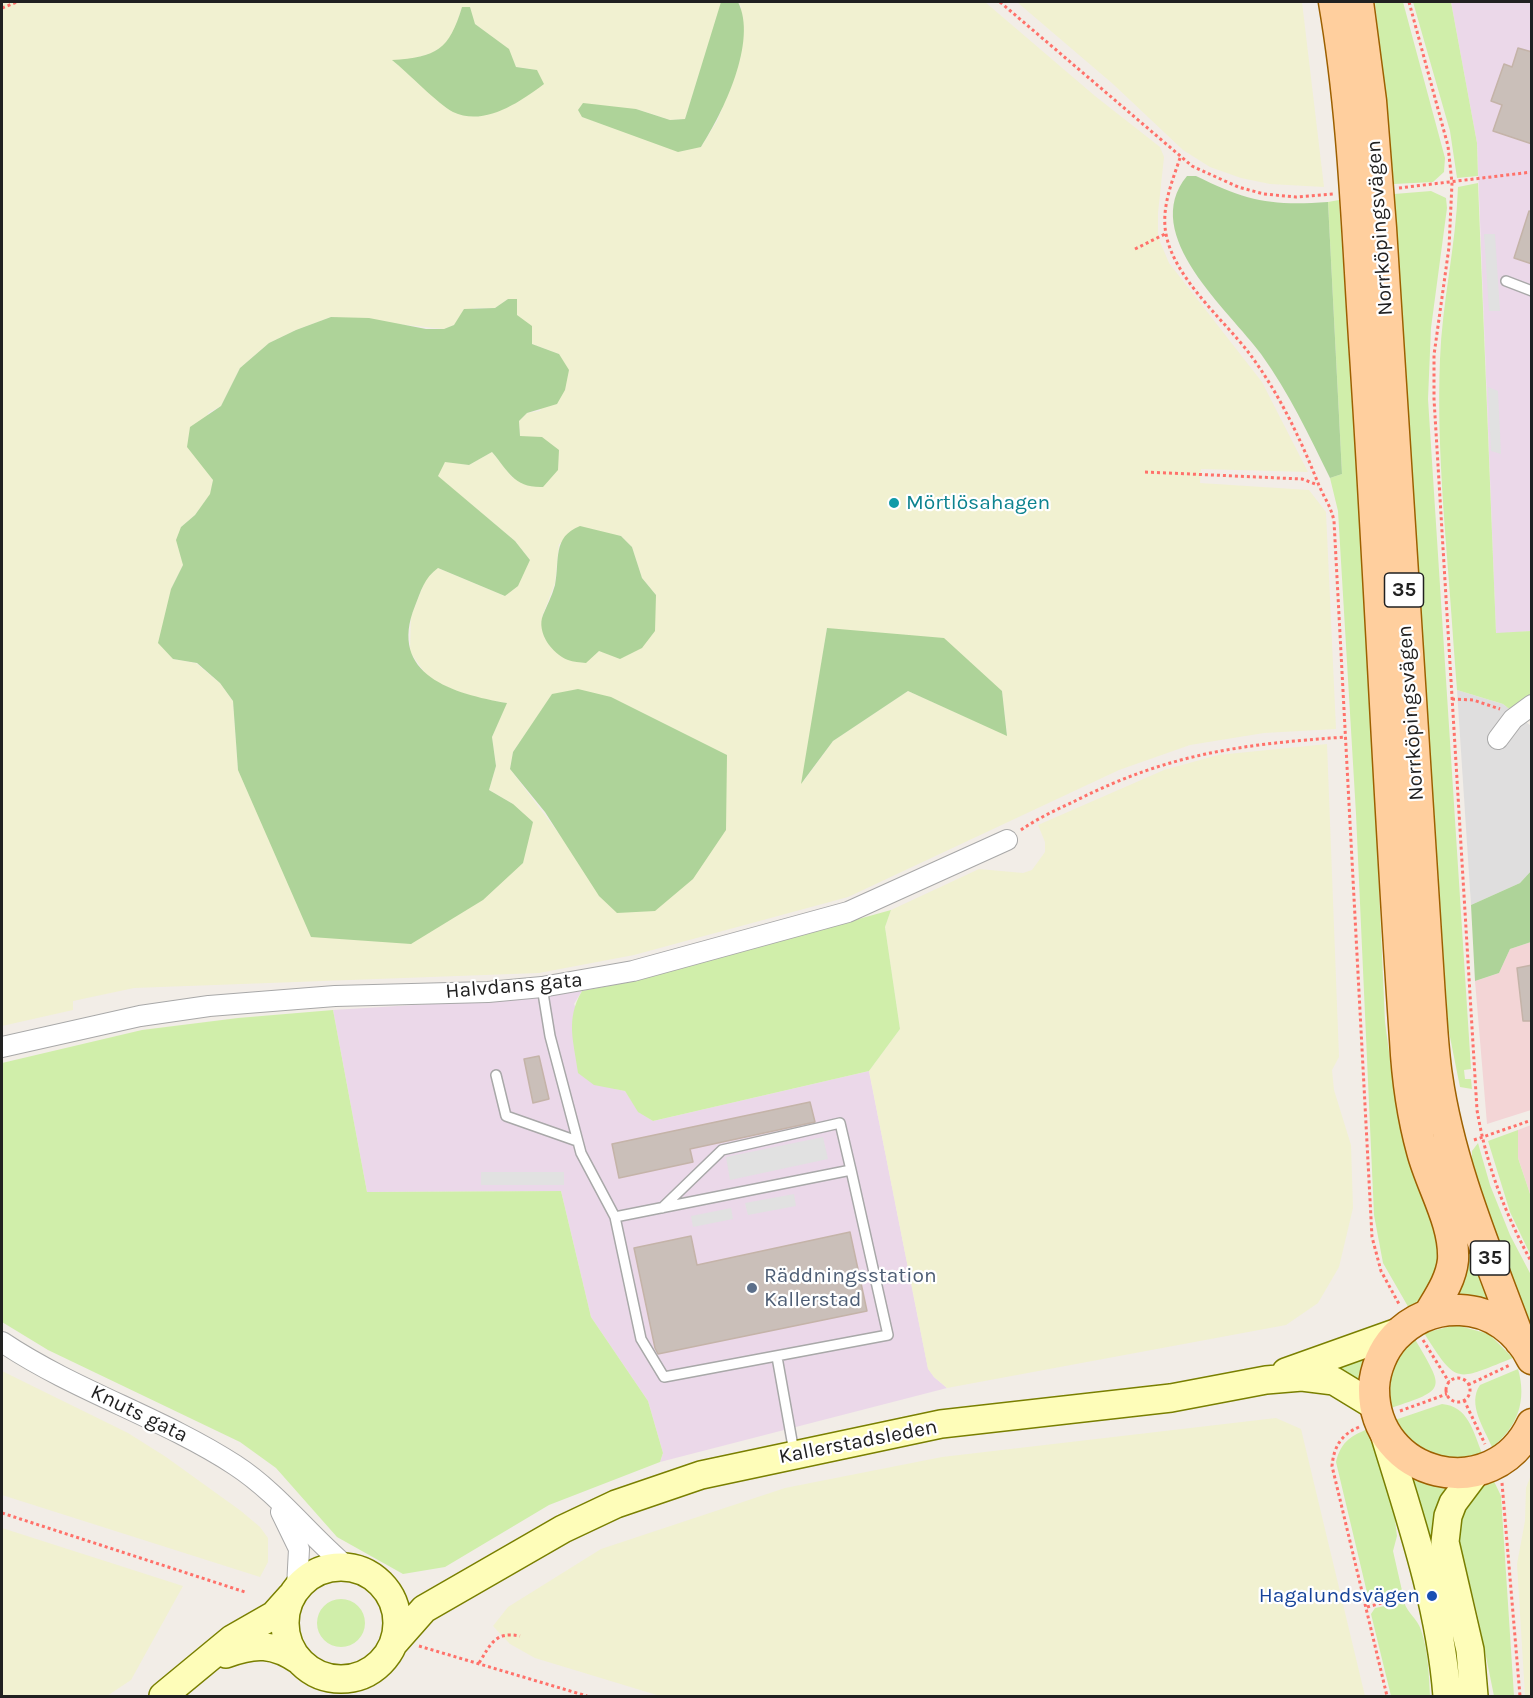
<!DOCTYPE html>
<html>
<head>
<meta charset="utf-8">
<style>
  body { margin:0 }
  #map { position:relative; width:1533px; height:1698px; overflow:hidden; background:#f2ede7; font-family:Karla,sans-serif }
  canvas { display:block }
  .frame { position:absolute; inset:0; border:3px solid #212121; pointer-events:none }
</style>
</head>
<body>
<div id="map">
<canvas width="1533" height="1698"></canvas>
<div class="frame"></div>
</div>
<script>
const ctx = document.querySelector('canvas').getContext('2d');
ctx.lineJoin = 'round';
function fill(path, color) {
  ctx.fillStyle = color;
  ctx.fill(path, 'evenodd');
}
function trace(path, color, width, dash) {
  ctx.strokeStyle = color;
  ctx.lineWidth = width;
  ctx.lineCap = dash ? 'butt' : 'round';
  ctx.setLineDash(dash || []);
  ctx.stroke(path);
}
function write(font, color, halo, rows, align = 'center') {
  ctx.font = font + ' Karla,sans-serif';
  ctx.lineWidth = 4.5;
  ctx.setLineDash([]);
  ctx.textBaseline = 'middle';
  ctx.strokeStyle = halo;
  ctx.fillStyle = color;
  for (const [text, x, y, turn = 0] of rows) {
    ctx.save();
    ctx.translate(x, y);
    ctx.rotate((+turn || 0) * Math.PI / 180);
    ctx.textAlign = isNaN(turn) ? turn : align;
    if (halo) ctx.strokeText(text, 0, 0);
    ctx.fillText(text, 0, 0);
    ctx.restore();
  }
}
const residential = new Path2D(`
  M1457 690 1503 704 1531 726V871L1520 883 1471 905Z`);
const commercial = new Path2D(`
  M1531 942V1110L1487 1124 1475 981 1499 973 1510 949Z
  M1531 1125V1197L1518 1158V1130Z`);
const industrial = new Path2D(`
  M1451 2H1531V631L1496 634 1477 143Z
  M582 991 574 1004 615 1089 625 1091 639 1112 653 1121 869 1071 928 1368 934 1377 947 1388 660 1462 663 1453 648 1401 591 1317 561 1191 367 1192 333 1010 511 999Z`);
const farmland = new Path2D(`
  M2 2H722L685 119 670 120 636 109 582 117 620 129 701 147 717 121 732 84 741 7 738 2H985L1095 96 1160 147 1164 157 1158 213V237L1169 263 1262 382 1308 472 1201 469 1200 483 1309 490 1326 512 1336 729 1264 733 1190 745 1119 770 848 897 634 955 539 973 134 988 73 1001V1010L2 1026ZM462 7 475 24 508 49 516 67 537 70 393 61 413 59 432 53 443 46 454 34ZM508 299 532 344 559 354 540 411 527 413 519 421 520 437H542L513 478 492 452 469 465 445 461 437 476 515 541 530 560 505 596 438 568 427 576 411 616 410 652 430 680 471 697 506 703 492 737 496 766 489 790 513 804 238 770 233 701 220 683 196 663 173 659 171 589 183 565 181 527 195 515 211 494 213 480 208 413 221 406 240 368 269 343 296 330 331 317 444 329 454 325 474 308H495ZM592 529 604 534 621 536 632 547 642 578 656 595 610 654 599 651 542 617 555 583 559 544ZM827 628 1002 691 1007 735 908 691 833 741 803 782ZM553 694 569 847 510 769 513 752Z
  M1017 2H1302L1324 187 1270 184 1241 178 1210 167 1183 150 1113 84Z
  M1327 744 1339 1057 1332 1070 1334 1090 1351 1145 1353 1208 1339 1267 1318 1303 1286 1325 947 1388 934 1377 928 1369 869 1071 900 1029 885 927 891 910 979 869 1023 873 1032 870 1045 852V842L1038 825 1164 770 1218 755Z
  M2 1371 128 1433 166 1457 241 1511 260 1527 268 1538V1562L260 1577 2 1495Z
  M1276 1418 1301 1429 1365 1696H660L535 1658 510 1644 493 1626 508 1607 601 1549 785 1488 942 1457Z
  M1531 1475 1532 1696H1525L1517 1564 1525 1521 1526 1488Z
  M2 1528 183 1586 131 1680 107 1696H2Z`);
const grass = new Path2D(`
  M1375 2H1403L1445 158 1444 172 1433 182 1394 184Z
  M1413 2H1451L1477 143 1478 176 1457 178 1450 131Z
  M1478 183 1496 633 1531 631V699L1513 712 1503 704 1457 690 1454 651C1448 554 1436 456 1440 359 1442 302 1456 246 1458 187Z
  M1431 191 1446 198 1447 208 1431 328 1428 399 1471 1069 1464 1070 1465 1079H1471L1472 1089 1460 1087 1448 1027 1394 194Z
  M1339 200 1369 664 1385 1022 1397 1112 1439 1244 1438 1270 1422 1301 1410 1310 1383 1263 1374 1215 1356 814 1338 511 1330 478 1342 474 1328 202Z
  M891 910 885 927 900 1029 869 1071 653 1121 638 1112 625 1091 594 1085 578 1073C574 1042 565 1020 582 991L639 980Z
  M333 1010 367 1192 561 1191 591 1317 648 1401 663 1453 660 1462 549 1505 445 1567 403 1574 337 1537 276 1468 240 1442 48 1350 2 1322V1063L142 1030 238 1018Z
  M1518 1130V1158L1531 1197V1256L1510 1212 1488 1141Z
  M1478 1143 1490 1185 1510 1235 1531 1275V1336L1472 1172V1151Z
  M1469 1238 1495 1307 1453 1299 1465 1240Z
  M1456 1325 1489 1334 1513 1358C1456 1380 1458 1387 1424 1333Z
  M1415 1339C1444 1390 1448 1389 1391 1408 1388 1379 1392 1359 1415 1339Z
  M1374 1347 1363 1382 1339 1369 1328 1366Z
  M1518 1369C1527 1400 1518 1427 1492 1447 1484 1428 1467 1404 1480 1385Z
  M1442 1404C1468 1406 1473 1431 1482 1453 1443 1467 1417 1453 1395 1420Z
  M1371 1428 1393 1504 1397 1536 1393 1551 1403 1595 1369 1601 1336 1462C1341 1441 1352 1435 1371 1428Z
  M1406 1469 1450 1484 1437 1510 1433 1538 1454 1621 1465 1696H1457Z
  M1492 1477 1501 1496 1514 1696H1494L1478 1617 1458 1536 1465 1506 1475 1492Z
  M317 1623a24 24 0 1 1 48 0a24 24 0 1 1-48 0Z
  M1404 1602C1408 1614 1417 1618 1421 1630 1428 1650 1429 1675 1430 1696H1391L1371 1614 1375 1608Z`);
const forest = new Path2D(`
  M721 2H738C758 41 723 113 701 147L678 152 582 117 578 110 583 103 636 109 670 120 685 119Z
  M462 7H470L475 24 509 49 516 67 537 70 544 84C520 102 484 127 453 112 438 104 407 72 392 60 437 57 449 50 462 7Z
  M1187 176H1196C1247 201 1270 206 1328 202L1342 474 1330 478C1309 435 1289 393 1261 354 1230 311 1138 235 1187 176Z
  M508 299H517V315L532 326V344L559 354 569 370 565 390 557 404 527 413 519 421 520 436 542 437 559 450 558 470 543 487C514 488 509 472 492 452L469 465 445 462 438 476 515 541 530 560 518 586 505 596 438 568C424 578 421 591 415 606 387 675 454 694 507 703L492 737 496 766 489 790 513 804 533 822 523 863 483 900 411 944 311 937 238 770 233 701 220 683 197 663 173 659 158 643 171 589 183 565 176 540 181 527 195 515 210 494 213 480 187 447 190 427 221 406 240 368 269 343 296 330 331 317 369 318 426 329H444L454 325 464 309 495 308Z
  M580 526 621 536 632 547 642 578 656 595 655 631 642 648 620 659 599 651 586 663C580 662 573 662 568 660 552 654 536 632 543 615 547 605 552 596 555 585 560 560 552 537 580 526Z
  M827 628 944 638 1002 691 1007 736 908 691 833 741 801 784Z
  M578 689 611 697 727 755 726 830 693 879 655 911 617 913 599 896 545 812 510 769 513 752 552 694Z
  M1531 871V942L1510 949 1499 973 1475 981 1471 905 1520 883Z`);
const parking = new Path2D(`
  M1484 234H1495L1500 311H1489Z
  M1488 387 1498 391 1501 454 1491 451Z
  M823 1137 828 1159 730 1180 726 1157Z
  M481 1172H564V1185H481Z
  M794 1194 796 1206 748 1215 745 1203Z
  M731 1208 733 1219 693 1227 691 1216Z`);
const building = new Path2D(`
  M1518 48 1532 52V144L1493 131 1502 105 1491 101 1504 64 1512 67Z
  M1529 211 1532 212V264L1514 258Z
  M1532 965V1021H1523L1517 968Z
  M539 1056 549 1099 533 1103 524 1059Z
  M810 1102 815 1122 690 1149 693 1162 619 1178 612 1144Z
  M850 1232 867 1311 658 1354 655 1348 634 1248 691 1236 697 1265Z`);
const path = new Path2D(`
  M1000 2 1192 166 1238 187 1264 194 1296 197 1333 194
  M1409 2 1448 146 1452 183 1449 247 1434 355V399L1477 1110C1486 1164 1505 1214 1532 1263
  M2 8 17 2
  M1180 158C1172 182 1161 208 1166 234 1174 278 1223 319 1249 353 1279 393 1300 438 1318 483 1323 496 1331 506 1334 521L1372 1237 1381 1271 1399 1304
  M1399 188 1532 172
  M1135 249 1165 234
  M1145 472 1302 479 1318 485
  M1452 699 1473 700 1500 709
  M1021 830C1038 818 1058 809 1077 800 1171 753 1243 744 1346 737
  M1474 1140 1532 1120
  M1423 1340 1449 1382
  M1446 1390a12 12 0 1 1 24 0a12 12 0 1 1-24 0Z
  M1468 1385 1510 1365
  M1464 1400 1485 1444
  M1400 1411 1447 1394
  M1359 1427C1341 1435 1334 1446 1332 1466L1387 1696
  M1502 1483 1520 1696
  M2 1513 245 1592
  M1367 1607 1408 1596
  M419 1646 587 1696
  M479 1663C491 1644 495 1631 520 1636`);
const lane = new Path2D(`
  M1506 281 1532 291
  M542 987 550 1036 581 1153 615 1217 641 1339 664 1377 888 1335 851 1170 615 1217
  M496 1075 506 1116 577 1141
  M662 1208 722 1150 840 1123 851 1170
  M777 1357 794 1452`);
const street = new Path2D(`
  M1498 739 1513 719 1532 705
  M2 1047 140 1016 209 1006 335 996 488 992 542 987 633 971 848 912 1007 840
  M2 1342C75 1391 161 1417 235 1465 278 1493 308 1534 346 1566
  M281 1512 299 1549 297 1587`);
const secondary = new Path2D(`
  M1286 1372 1401 1331
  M1383 1430C1410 1518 1440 1605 1447 1696
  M285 1623a56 56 0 1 1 112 0a56 56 0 1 1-112 0Z
  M394 1643 424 1609 563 1529 616 1504 701 1475 941 1424 1171 1398 1266 1380 1302 1377 1334 1381 1375 1406
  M226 1654C255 1643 274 1643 300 1661
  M163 1696 232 1639 274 1615 291 1596
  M1474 1696 1470 1650 1445 1542 1448 1516 1453 1503 1477 1471`);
const primary = new Path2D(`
  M1334 2C1354 117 1357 236 1365 354 1380 582 1389 811 1405 1039 1407 1077 1412 1115 1422 1151 1431 1186 1455 1223 1453 1260 1451 1280 1439 1297 1429 1314
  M1358 2 1371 101 1381 228 1430 998C1432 1024 1433 1050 1437 1076 1450 1167 1488 1254 1520 1341
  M1532 1359C1518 1331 1492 1311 1460 1310 1435 1309 1412 1319 1395 1337 1383 1350 1375 1369 1374 1387 1372 1478 1493 1507 1532 1424`);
const markers = [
  [894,503,6,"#0f9aa8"],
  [752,1288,6,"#5c6f8a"],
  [1432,1596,6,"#1a4fb4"]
];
const shields = [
  [1404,590,39],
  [1490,1258,39]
];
const shieldNames = [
  ["35",1404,590],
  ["35",1490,1258]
];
const streetNames = [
  ["Norrköpingsvägen",1380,228,-94],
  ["Norrköpingsvägen",1411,713,-94],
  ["Halvdans gata",514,986,-5],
  ["Knuts gata",139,1414,26],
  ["Kallerstadsleden",858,1442,-11]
];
const cultureNames = [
  ["Mörtlösahagen",906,503]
];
const serviceNames = [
  ["Räddningsstation",764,1276],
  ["Kallerstad",764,1300]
];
const transitNames = [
  ["Hagalundsvägen",1420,1596]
];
fill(residential, '#dfdede');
fill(commercial, '#f3d5d6');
fill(industrial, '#ebd8e9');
fill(farmland, '#f1f1d1');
fill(grass, '#d0eeaa');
fill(forest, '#aed399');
fill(parking, '#e1e1e1');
fill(building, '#cabfb9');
trace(building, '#c4b3a8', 1.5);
trace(lane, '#a8a8a8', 12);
trace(street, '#a8a8a8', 22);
trace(secondary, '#797f00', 30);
trace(primary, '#9d6000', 33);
trace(path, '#ff716a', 3, [3, 3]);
trace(lane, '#fff', 9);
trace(street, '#fff', 20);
trace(secondary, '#fefdb9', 27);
trace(primary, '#ffcf9e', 30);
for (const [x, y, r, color] of markers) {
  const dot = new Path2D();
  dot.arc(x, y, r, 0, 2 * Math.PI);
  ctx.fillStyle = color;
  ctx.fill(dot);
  trace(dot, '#fff', 2);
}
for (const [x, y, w] of shields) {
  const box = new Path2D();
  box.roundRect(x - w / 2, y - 17, w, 34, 4.5);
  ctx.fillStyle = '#fff';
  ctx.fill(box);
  trace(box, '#212121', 1.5);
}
write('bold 20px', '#212121', null, shieldNames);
write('21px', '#212121', '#fff', streetNames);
write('21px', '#0d838f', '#fff', cultureNames, 'left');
write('21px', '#4e5e75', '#fff', serviceNames, 'left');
write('21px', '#164399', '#fff', transitNames, 'right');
</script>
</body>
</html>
